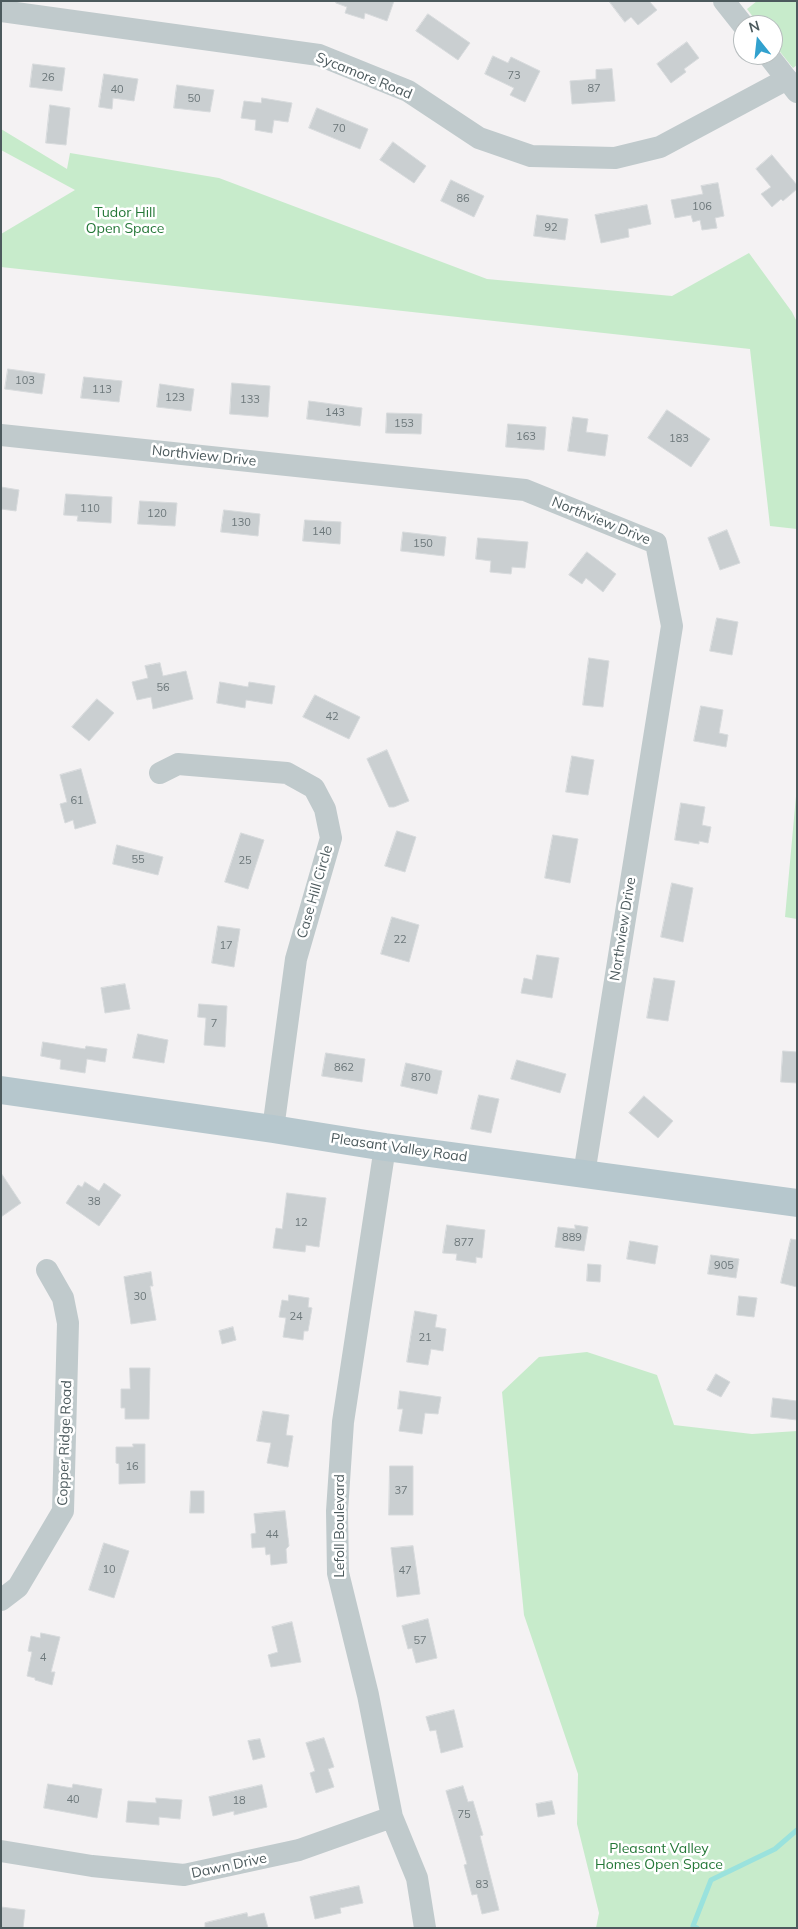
<!DOCTYPE html>
<html>
<head>
<meta charset="utf-8">
<style>
  body { margin:0 }
  #map { position:relative; width:798px; height:1929px; overflow:hidden; background:#f4f2f3; font-family:Mulish,sans-serif }
  canvas { display:block }
  .frame { position:absolute; inset:0; border:2px solid #4c5a5d; pointer-events:none }
  .north { position:absolute; left:733px; top:15px; width:50px; height:50px; box-sizing:border-box; background:#fff; border:1px solid #b7bdbe; border-radius:50%; rotate:344deg; font-size:14px; font-weight:700; line-height:20px; text-align:center; color:#4c5a5d }
  .north::after { content:''; display:block; margin:auto; width:18px; height:22px; background:#32a1ce; clip-path:polygon(50% 0,100% 100%,50% 72%,0 100%) }
</style>
</head>
<body>
<div id="map">
<canvas width="798" height="1929"></canvas>
<div class="frame"></div>
<div class="north">N</div>
</div>
<script>
const ctx = document.querySelector('canvas').getContext('2d');
ctx.lineJoin = 'round';
function fill(path, color) {
  ctx.fillStyle = color;
  ctx.fill(path, 'evenodd');
}
function trace(path, color, width, dash) {
  ctx.strokeStyle = color;
  ctx.lineWidth = width;
  ctx.lineCap = dash ? 'butt' : 'round';
  ctx.setLineDash(dash || []);
  ctx.stroke(path);
}
function write(font, color, halo, rows, align = 'center') {
  ctx.font = font + ' Mulish,sans-serif';
  ctx.lineWidth = 5;
  ctx.setLineDash([]);
  ctx.textBaseline = 'middle';
  ctx.strokeStyle = halo;
  ctx.fillStyle = color;
  for (const [text, x, y, turn = 0] of rows) {
    ctx.save();
    ctx.translate(x, y);
    ctx.rotate((+turn || 0) * Math.PI / 180);
    ctx.textAlign = isNaN(turn) ? turn : align;
    if (halo) ctx.strokeText(text, 0, 0);
    ctx.fillText(text, 0, 0);
    ctx.restore();
  }
}
const green = new Path2D(`
  M757 1H797V65L793 68 773 43V25H759L747 9Z
  M1 129 67 169 70 153 219 178 487 279 672 296 749 253 792 312 797 322V529L770 526 750 349 1 267V234L75 190 1 150Z
  M797 785V919L785 917Z
  M587 1352 657 1375 674 1425 752 1434 797 1431V1928H596L599 1913 577 1824 578 1774 524 1615 502 1392 539 1357Z`);
const stream = new Path2D(`
  M697 1928 693 1926 711 1880 775 1849 797 1830`);
const building = new Path2D(`
  M337 1H394L387 21 365 13 364 19 345 13 347 7 336 3Z
  M609 1H649L657 10 638 25 631 17 625 22Z
  M428 14 470 43 458 60 416 31Z
  M687 42 699 58 684 69 686 72 671 83 657 64Z
  M493 56 508 63 511 57 540 71 525 102 510 95 514 88 485 74Z
  M33 64 65 68 62 91 30 87Z
  M612 69 615 101 572 104 570 81 596 79V70Z
  M104 74 138 79 134 101 113 98 112 109 99 107Z
  M177 85 214 90 210 112 174 108Z
  M262 98 292 103 288 122 274 120 272 133 255 130 256 120 241 118 244 101 261 103Z
  M50 105 70 108 66 145 46 143Z
  M317 108 368 129 360 149 309 128Z
  M393 142 426 166 414 183 380 160Z
  M772 155 797 185V189L783 201 781 199 772 207 761 194 771 187 756 169Z
  M451 180 484 196 474 217 441 201Z
  M718 183 724 216 715 218 717 228 702 230 700 220 693 222 691 215 675 218 671 200 703 194 701 186Z
  M647 205 651 224 628 229 629 237 601 243 595 215Z
  M537 215 568 219 565 240 534 236Z
  M8 369 45 374 42 394 5 389Z
  M84 377 122 381 119 402 81 398Z
  M232 383 270 386 268 417 230 414Z
  M160 384 194 389 191 411 157 407Z
  M309 401 362 408 360 426 307 419Z
  M667 410 710 439 691 467 648 438Z
  M387 413 422 414 421 434 386 433Z
  M573 417 588 419 586 432 608 435 605 456 568 451Z
  M508 424 546 427 544 450 506 447Z
  M1 487 19 490 16 511 1 509Z
  M66 494 112 497 111 523 77 521 78 516 64 515Z
  M140 501 177 503 175 526 138 524Z
  M224 510 260 514 258 536 221 532Z
  M305 520 341 522 340 544 303 541Z
  M727 530 740 563 720 570 708 538Z
  M403 532 446 537 444 556 401 551Z
  M478 538 528 542 525 568 512 567 511 574 490 572 491 561 476 559Z
  M587 552 616 574 603 592 586 578 582 584 569 575Z
  M717 618 738 622 732 655 710 651Z
  M589 658 609 661 603 707 583 705Z
  M160 663 163 676 186 671 193 699 153 709 151 697 137 700 132 682 148 678 145 666Z
  M220 682 248 687 249 682 275 686 272 704 246 700 245 708 217 703Z
  M315 695 360 717 349 739 303 717Z
  M97 699 114 713 89 741 72 727Z
  M701 706 723 710 719 733 728 735 726 747 694 741Z
  M387 750 409 801 394 807H389L367 759Z
  M572 756 594 760 588 795 566 792Z
  M81 769 96 823 75 829 73 820 65 823 60 804 67 802 60 775Z
  M681 803 705 807 702 825 711 827 708 843 699 841V844L675 840Z
  M397 831 416 837 405 872 385 866Z
  M241 833 264 840 248 889 225 882Z
  M553 835 578 839 570 883 545 878Z
  M117 845 163 857 158 875 113 864Z
  M672 883 693 888 683 942 661 937Z
  M392 917 419 925 409 962 381 954Z
  M218 926 240 929 234 967 212 963Z
  M537 955 559 958 552 998 521 993 524 978 532 980Z
  M654 978 675 981 668 1021 647 1018Z
  M125 984 130 1009 105 1013 101 988Z
  M199 1004 227 1006 225 1047 204 1045 206 1018 198 1017Z
  M138 1034 168 1040 164 1063 133 1058Z
  M43 1042 85 1049 86 1046 107 1049 105 1062 87 1059 85 1073 60 1069 61 1060 41 1056Z
  M783 1051 797 1052V1083L781 1082Z
  M326 1053 365 1059 362 1082 322 1076Z
  M517 1060 566 1074 560 1093 511 1079Z
  M406 1063 442 1071 437 1094 401 1086Z
  M479 1095 499 1099 491 1133 471 1129Z
  M644 1096 673 1121 658 1138 629 1113Z
  M1 1173 21 1203 1 1217Z
  M85 1182 99 1191 104 1183 121 1195 99 1226 66 1203 78 1185 82 1187Z
  M287 1193 326 1198 319 1247 306 1245 305 1252 273 1248 276 1228 282 1229Z
  M447 1225 485 1230 482 1258 476 1257V1263L456 1260 457 1254 443 1253Z
  M575 1225 588 1227 584 1251 555 1247 558 1227 575 1229Z
  M791 1239 797 1240V1287L781 1283Z
  M630 1241 658 1246 655 1264 627 1259Z
  M711 1255 739 1259 736 1278 708 1274Z
  M588 1264 601 1265 600 1282 587 1281Z
  M151 1272 153 1286H150L156 1320 131 1324 124 1277Z
  M289 1295 309 1298 308 1307 312 1308 308 1331H304L303 1340 283 1337 286 1318 279 1317 282 1300 288 1301Z
  M739 1296 757 1298 754 1317 737 1315Z
  M415 1311 437 1315 435 1327 446 1329 443 1351 431 1349 428 1365 407 1362Z
  M233 1327 236 1340 222 1344 219 1331Z
  M130 1368H150L149 1419H125V1408H121V1389H130Z
  M716 1374 730 1382 721 1397 707 1390Z
  M400 1391 441 1397 438 1414 425 1413 422 1434 399 1431 403 1409H398Z
  M773 1398 797 1401V1420L771 1417Z
  M263 1411 289 1415 286 1435 293 1436 288 1467 267 1463 271 1443 257 1441Z
  M133 1444H145V1483L119 1484V1464L116 1463V1447H133Z
  M390 1466H413V1515H389Z
  M191 1491H204V1513H190Z
  M285 1511 289 1546 286 1549 287 1563 271 1565 270 1554 266 1555 265 1547 252 1548 251 1534 256 1533 254 1514Z
  M104 1543 129 1551 114 1598 89 1590Z
  M413 1546 420 1594 397 1597 391 1548Z
  M428 1619 437 1658 416 1663 412 1648 408 1649 402 1626Z
  M292 1622 301 1662 271 1667 268 1655 278 1652 272 1627Z
  M41 1633 60 1637 51 1672H55L52 1685 35 1680V1678L27 1676 32 1652 28 1651 31 1636 40 1638Z
  M454 1710 463 1747 441 1753 436 1730 430 1731 426 1717Z
  M324 1738 334 1767 328 1769 334 1787 316 1793 310 1773 315 1771 306 1743Z
  M260 1739 265 1757 253 1760 248 1741Z
  M48 1784 72 1788 73 1784 102 1789 97 1818 44 1808Z
  M262 1785 267 1807 234 1815V1811L213 1816 209 1797Z
  M463 1786 468 1802 473 1801 483 1835 480 1836 499 1910 482 1914 477 1894 472 1895 464 1865 467 1864 446 1791Z
  M156 1798 182 1800 180 1819 159 1817V1825L126 1822 128 1801 156 1803Z
  M552 1801 555 1814 538 1817 536 1804Z
  M359 1886 363 1903 340 1908 341 1913 315 1919 310 1897Z
  M1 1907 25 1910 23 1928H1Z
  M247 1913 248 1917 264 1913 268 1928H205V1923Z`);
const minor = new Path2D(`
  M724 1 743 25
  M1 11 319 55 408 91 479 138 531 156 615 158 660 147 787 79
  M768 55 797 92
  M1 435 525 490 656 543 672 626 584 1174
  M160 773 178 764 287 773 314 788 325 809 331 838 296 959 273 1129
  M385 1147 343 1422 337 1511 338 1573 368 1695 392 1817 417 1878 425 1928
  M1 1600 18 1587 63 1511 68 1323 63 1298 47 1270
  M1 1851 92 1866 184 1875 299 1850 392 1817`);
const major = new Path2D(`
  M1 1090 273 1129 385 1147 797 1203`);
const numberNames = [
  ["73",514,76],
  ["26",48,78],
  ["87",594,89],
  ["40",117,90],
  ["50",194,99],
  ["70",339,129],
  ["86",463,199],
  ["106",702,207],
  ["92",551,228],
  ["103",25,381],
  ["113",102,390],
  ["123",175,398],
  ["133",250,400],
  ["143",335,413],
  ["153",404,424],
  ["163",526,437],
  ["183",679,439],
  ["110",90,509],
  ["120",157,514],
  ["130",241,523],
  ["140",322,532],
  ["150",423,544],
  ["56",163,688],
  ["42",332,717],
  ["61",77,801],
  ["55",138,860],
  ["25",245,861],
  ["22",400,940],
  ["17",226,946],
  ["7",214,1024],
  ["862",344,1068],
  ["870",421,1078],
  ["38",94,1202],
  ["12",301,1223],
  ["889",572,1238],
  ["877",464,1243],
  ["905",724,1266],
  ["30",140,1297],
  ["24",296,1317],
  ["21",425,1338],
  ["16",132,1467],
  ["37",401,1491],
  ["44",272,1535],
  ["10",109,1570],
  ["47",405,1571],
  ["57",420,1641],
  ["4",43,1658],
  ["40",73,1800],
  ["18",239,1801],
  ["75",464,1815],
  ["83",482,1885]
];
const streetNames = [
  ["Sycamore Road",364,76,22],
  ["Northview Drive",204,456,6],
  ["Northview Drive",601,521,22],
  ["Case Hill Circle",315,892,-74],
  ["Northview Drive",623,929,-81],
  ["Pleasant Valley Road",399,1148,8],
  ["Copper Ridge Road",65,1443,-88],
  ["Lefoll Boulevard",340,1526,-90],
  ["Dawn Drive",229,1866,-12]
];
const parkNames = [
  ["Tudor Hill",125,213],
  ["Open Space",125,229],
  ["Pleasant Valley",659,1849],
  ["Homes Open Space",659,1865]
];
fill(green, '#c7ebcb');
trace(stream, '#9ae2dd', 5);
fill(building, '#cacfd1');
trace(building, '#d7dadc', 1);
trace(minor, '#c0cacc', 22);
trace(major, '#b6c7cd', 28);
write('11px', '#6c777a', null, numberNames);
write('14px', '#4c5a5d', '#fff', streetNames);
write('14px', '#247737', '#fff', parkNames);
</script>
</body>
</html>
